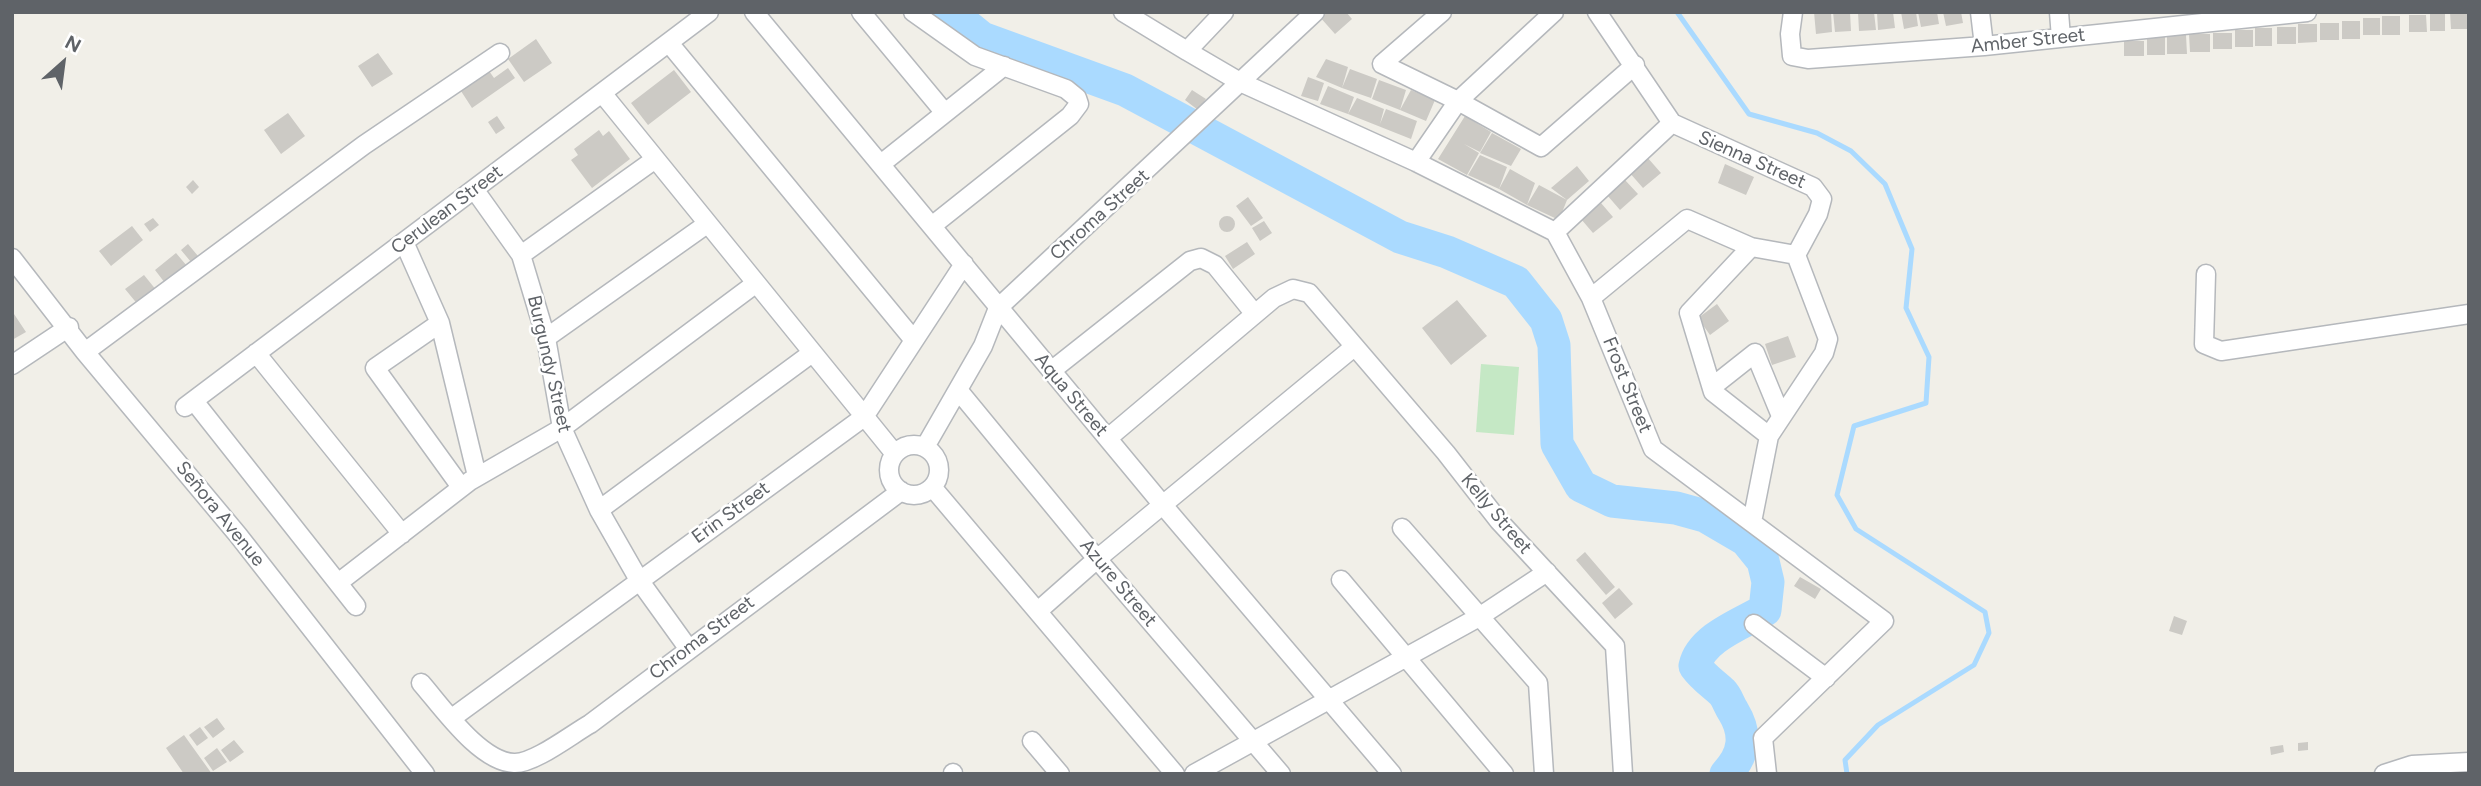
<!DOCTYPE html>
<html>
<head>
<meta charset="utf-8">
<style>
  body { margin:0 }
  #map { position:relative; width:2481px; height:786px; overflow:hidden; background:#f1efe8; font-family:Figtree,sans-serif }
  canvas { display:block }
  .frame { position:absolute; inset:0; border:14px solid #5f6368; pointer-events:none }
  .north { position:absolute; left:28px; top:28px; width:70px; height:70px; -webkit-text-stroke:5px #fff; paint-order:stroke; rotate:28deg; font-size:19px; font-weight:700; line-height:28px; text-align:center; color:#5f6368 }
  .north::after { content:''; display:block; margin:auto; width:24px; height:32px; background:#5f6368; clip-path:polygon(50% 0,100% 100%,50% 72%,0 100%) }
</style>
</head>
<body>
<div id="map">
<canvas width="2481" height="786"></canvas>
<div class="frame"></div>
<div class="north">N</div>
</div>
<script>
const ctx = document.querySelector('canvas').getContext('2d');
ctx.lineJoin = 'round';
function fill(path, color) {
  ctx.fillStyle = color;
  ctx.fill(path, 'evenodd');
}
function trace(path, color, width, dash) {
  ctx.strokeStyle = color;
  ctx.lineWidth = width;
  ctx.lineCap = dash ? 'butt' : 'round';
  ctx.setLineDash(dash || []);
  ctx.stroke(path);
}
function write(font, color, halo, rows, align = 'center') {
  ctx.font = font + ' Figtree,sans-serif';
  ctx.lineWidth = 5;
  ctx.setLineDash([]);
  ctx.textBaseline = 'middle';
  ctx.strokeStyle = halo;
  ctx.fillStyle = color;
  for (const [text, x, y, turn = 0] of rows) {
    ctx.save();
    ctx.translate(x, y);
    ctx.rotate((+turn || 0) * Math.PI / 180);
    ctx.textAlign = isNaN(turn) ? turn : align;
    if (halo) ctx.strokeText(text, 0, 0);
    ctx.fillText(text, 0, 0);
    ctx.restore();
  }
}
const green = new Path2D(`
  M1481 364 1519 367 1514 435 1476 432Z`);
const stream = new Path2D(`
  M1677 12 1749 114 1817 133 1851 151 1885 184 1912 249 1906 308 1929 357 1926 403 1854 426 1837 495 1856 529 1985 612 1989 633 1974 665 1878 725 1845 760 1847 774`);
const river = new Path2D(`
  M950 12 982 38 1125 90 1400 237 1447 252 1516 282 1546 320 1554 345 1557 444 1581 486 1612 501 1676 508 1705 516 1746 540 1763 561 1768 582 1765 610C1741 624 1701 638 1695 666 1703 677 1712 683 1722 692 1727 697 1729 705 1733 711 1747 734 1745 754 1726 774`);
const building = new Path2D(`
  M1324 12H1346L1352 19 1335 34 1319 16Z
  M1814 12H1831L1832 32 1816 34Z
  M1833 12H1850L1851 31 1835 32Z
  M1858 12H1874L1876 30 1859 31Z
  M1877 12H1893L1895 28 1878 30Z
  M1901 12H1916L1918 26 1904 29Z
  M1918 12H1937L1939 24 1921 27Z
  M1943 12H1961L1963 23 1946 26Z
  M2445 12V31H2430V13Z
  M2450 12H2469V29H2451Z
  M2409 15H2426L2427 32H2409Z
  M2382 16H2400V35H2382Z
  M2363 18H2380V35H2363Z
  M2342 21H2360V39H2342Z
  M2320 23H2339V40H2320Z
  M2298 24H2317V42L2298 43Z
  M2277 27H2296V44H2277Z
  M2255 28H2272V46H2255Z
  M2235 30H2253V47H2235Z
  M2213 33H2232V49H2213Z
  M2189 34H2210V52H2190Z
  M2167 35H2186L2187 54H2167Z
  M2147 37H2165V55H2147Z
  M536 39 552 63 524 82 508 59Z
  M2124 41H2144V56H2124Z
  M378 53 393 74 372 87 358 66Z
  M1326 59 1348 67 1342 88 1350 69 1377 79 1371 98 1342 88 1316 77Z
  M487 68 494 78 508 68 515 78 472 108 459 88Z
  M674 70 691 92 648 125 631 103Z
  M1308 77 1324 83 1318 101 1301 96Z
  M1379 80 1406 90 1400 110 1372 99Z
  M1328 86 1354 97 1348 114 1320 104Z
  M1192 90 1206 99 1198 110 1185 100Z
  M1411 90 1435 100 1426 121 1400 110Z
  M1357 98 1384 109 1380 124 1386 109 1417 121 1411 139 1348 114Z
  M288 113 305 136 281 154 264 130Z
  M497 116 505 128 496 134 488 122Z
  M1465 116 1491 132 1480 152 1464 144 1479 153 1467 175 1438 159Z
  M599 130 603 136 609 131 630 159 592 188 571 160 578 155 574 149Z
  M1492 133 1521 149 1511 166 1480 153Z
  M1480 155 1507 167 1499 189 1510 169 1535 183 1527 205 1539 185 1567 200 1551 188 1577 166 1589 181 1567 200 1559 220 1527 205 1499 189 1468 175Z
  M1647 157 1661 173 1643 188 1629 172Z
  M1725 164 1754 177 1746 195 1718 183Z
  M193 180 199 187 192 194 186 187Z
  M1625 180 1638 194 1620 210 1607 195Z
  M1248 197 1263 218 1251 226 1236 206Z
  M1601 203 1613 217 1593 233 1581 219Z
  M1219 224a8 8 0 1 1 16 0a8 8 0 1 1-16 0Z
  M153 218 159 225 150 232 144 224Z
  M1264 221 1272 233 1260 241 1252 228Z
  M132 226 143 240 111 266 99 251Z
  M1247 242 1255 254 1233 269 1225 256Z
  M188 244 198 256 191 262 181 250Z
  M176 253 187 266 165 283 155 270Z
  M144 275 157 291 139 306 125 289Z
  M1457 300 1487 336 1451 365 1422 328Z
  M1717 304 1729 321 1710 335 1698 318Z
  M12 311 26 332 12 340Z
  M1788 336 1796 357 1772 365 1765 344Z
  M1585 552 1615 587 1606 595 1576 560Z
  M1800 577 1821 589 1815 599 1794 586Z
  M1619 588 1633 604 1615 619 1602 603Z
  M2174 616 2187 621 2182 635 2169 631Z
  M217 718 225 729 213 738 204 727Z
  M200 727 208 738 197 746 189 735Z
  M184 735 212 774H184L166 748Z
  M234 740 244 752 230 762 221 750Z
  M2308 742V750L2298 751V743Z
  M2283 745 2284 752 2271 755 2270 747Z
  M217 748 227 762 213 771 204 758Z`);
const minor = new Path2D(`
  M754 12 1162 504 1392 774
  M861 12 945 113
  M913 12 975 56 1066 89 1077 98 1079 104 1070 116 933 225
  M1123 12 1187 51
  M1224 12 1187 51 1240 82 1416 162 1555 232 1591 298 1653 449 1884 621 1763 738 1767 774
  M1442 12 1382 64 1458 101 1541 147 1635 65
  M1597 12 1672 123 1813 187 1822 199 1818 214 1796 255 1828 339 1824 353 1769 436 1752 522
  M1793 12 1790 34 1792 56 1808 59 1984 46 2307 12
  M1980 12 1984 46
  M2059 12 2061 38
  M669 43 913 339
  M602 93 895 454
  M1416 162 1458 101 1554 12
  M881 164 1004 66
  M474 189 521 255 546 338 562 428 599 510 639 580 688 648
  M1555 232 1672 123
  M404 242 440 323 477 476
  M1751 247 1689 313 1713 392 1769 436
  M521 255 654 160
  M12 258 85 352 238 535 425 774
  M2206 274 2204 344 2221 351 2469 314
  M1591 298 1687 219 1751 247 1796 255
  M440 323 375 368 461 487
  M546 338 707 224
  M85 352 364 145 500 53
  M256 353 402 534
  M12 365 69 327
  M1051 371 1190 261 1201 258 1215 265 1254 313
  M1712 387 1755 353 1781 416
  M958 390 1097 559 1281 774
  M194 401 356 606
  M185 407 709 12
  M1108 438 1274 298 1293 289 1309 293 1446 453 1499 521 1615 646 1623 774
  M889 470a25 25 0 1 1 50 0a25 25 0 1 1-50 0Z
  M925 447 983 346 998 308 1315 12
  M933 488 1175 774
  M599 510 812 353
  M1402 528 1538 683 1544 774
  M1341 580 1504 774
  M338 583 470 481 562 428 755 284
  M1038 611 1097 559 1354 347
  M1754 624 1826 678
  M421 683C442 707 480 762 514 763 534 764 572 734 590 724L901 491
  M452 718 864 417 964 264
  M1032 741 1060 774
  M953 773V774
  M1194 774 1479 617 1547 572
  M2384 774 2412 765 2469 762`);
const streetNames = [
  ["Amber Street",2028,41,-6],
  ["Sienna Street",1752,160,24],
  ["Cerulean Street",447,210,-37],
  ["Chroma Street",1100,215,-42],
  ["Burgundy Street",549,364,77],
  ["Frost Street",1627,385,68],
  ["Aqua Street",1071,395,50],
  ["Erin Street",731,513,-36],
  ["Señora Avenue",220,514,51],
  ["Kelly Street",1496,514,50],
  ["Azure Street",1118,583,50],
  ["Chroma Street",702,638,-37]
];
fill(green, '#c5e8c5');
trace(stream, '#aadaff', 5);
trace(river, '#aadaff', 33);
fill(building, '#cccac5');
trace(minor, '#b5b8bc', 21);
trace(minor, '#fff', 18);
write('19px', '#5f6368', '#fff', streetNames);
</script>
</body>
</html>
